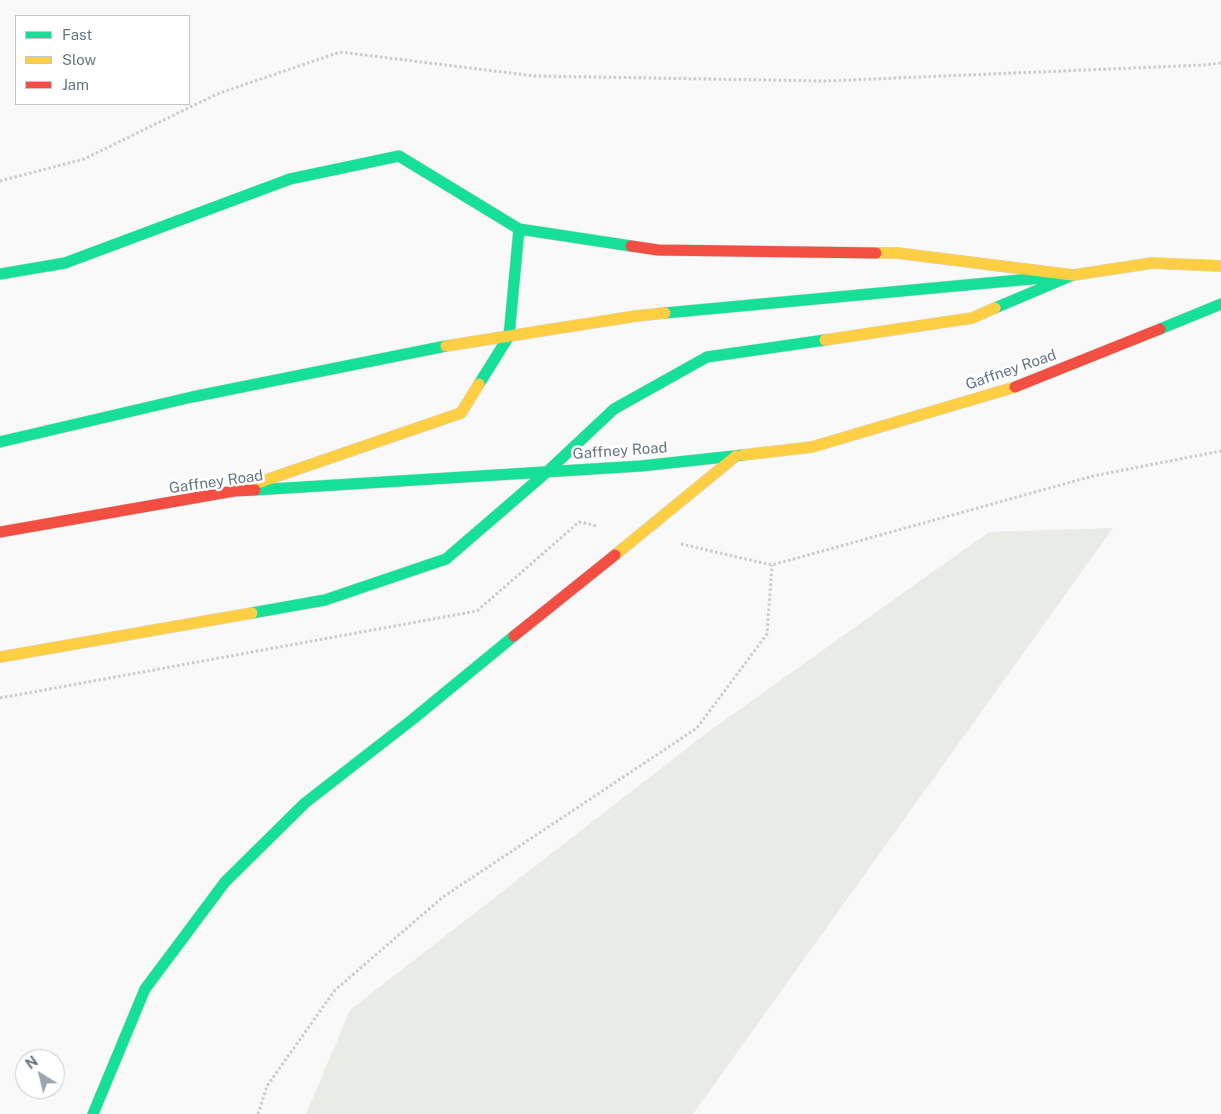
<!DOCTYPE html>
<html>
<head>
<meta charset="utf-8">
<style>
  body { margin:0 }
  #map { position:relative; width:1221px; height:1114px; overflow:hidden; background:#f9f9f9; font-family:"Public Sans",sans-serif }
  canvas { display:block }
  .legend { position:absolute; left:15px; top:15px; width:175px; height:90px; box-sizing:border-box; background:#fff; border:1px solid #c1c8cd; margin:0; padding:6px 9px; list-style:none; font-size:15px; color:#657683 }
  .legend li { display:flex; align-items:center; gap:10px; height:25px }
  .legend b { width:25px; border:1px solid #c1c8cd }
  .north { position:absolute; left:15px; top:1049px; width:50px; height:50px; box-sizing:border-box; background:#fff; border:1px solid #c1c8cd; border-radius:50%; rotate:324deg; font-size:14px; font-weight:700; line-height:20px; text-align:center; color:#657683 }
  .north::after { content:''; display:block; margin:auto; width:18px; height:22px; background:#99a4ac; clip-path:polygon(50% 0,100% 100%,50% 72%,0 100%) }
</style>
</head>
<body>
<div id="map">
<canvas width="1221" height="1114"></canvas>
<ul class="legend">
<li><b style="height:6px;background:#16e098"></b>Fast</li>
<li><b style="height:6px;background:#ffcf43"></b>Slow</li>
<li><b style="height:6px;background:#f24e42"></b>Jam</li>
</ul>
<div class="north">N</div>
</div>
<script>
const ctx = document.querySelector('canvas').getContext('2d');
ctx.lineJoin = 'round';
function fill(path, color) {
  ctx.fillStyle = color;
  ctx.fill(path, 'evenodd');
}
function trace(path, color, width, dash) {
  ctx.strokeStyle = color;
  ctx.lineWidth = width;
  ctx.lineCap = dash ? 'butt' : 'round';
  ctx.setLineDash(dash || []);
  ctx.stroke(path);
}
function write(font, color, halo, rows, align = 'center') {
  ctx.font = font + ' "Public Sans",sans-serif';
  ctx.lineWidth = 5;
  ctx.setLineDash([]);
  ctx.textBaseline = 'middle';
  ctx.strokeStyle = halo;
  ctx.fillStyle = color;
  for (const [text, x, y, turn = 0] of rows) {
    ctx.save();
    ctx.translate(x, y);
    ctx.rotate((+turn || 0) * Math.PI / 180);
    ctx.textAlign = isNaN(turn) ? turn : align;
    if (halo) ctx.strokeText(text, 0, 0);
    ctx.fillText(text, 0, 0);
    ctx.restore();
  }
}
const green = new Path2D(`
  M1113 528 693 1114H306L350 1010 708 732 989 532Z`);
const path = new Path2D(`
  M0 181 84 159 217 94 340 52 535 76 825 81 1204 65 1221 63
  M681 544 772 565 1093 476 1221 451
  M0 698 477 611 579 522 597 526
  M258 1114 267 1086 335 990 443 897 697 728 767 634 772 565`);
const fast = new Path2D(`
  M0 274 65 263 290 179 399 156 519 229 631 246
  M995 308 1073 275
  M665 313 1074 275
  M1160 329 1221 304
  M479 384 509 336 519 229
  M0 442 192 397 446 346
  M255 490 641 466 743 455
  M252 613 325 600 446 559 548 471 614 409 707 357 825 340
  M93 1114 145 989 225 882 305 803 413 719 514 636`);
const slow = new Path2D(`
  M876 253H897L1072 275
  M1074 275 1152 263 1221 266
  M825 340 972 318 995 308
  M446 346 636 316 665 313
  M743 455 812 447 1015 387
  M234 491 461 413 479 384
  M615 555 736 456
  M0 657 252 613`);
const jam = new Path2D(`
  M631 246 658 250 876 253
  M1015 387 1160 329
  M0 532 234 491 255 490
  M514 636 615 555`);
const streetNames = [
  ["Gaffney Road",1011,370,-19],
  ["Gaffney Road",620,451,-4],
  ["Gaffney Road",216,482,-8]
];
fill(green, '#e8ebe6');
trace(fast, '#d5d6d7', 12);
trace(slow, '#d5d6d7', 12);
trace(jam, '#d5d6d7', 12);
trace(path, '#cbcccd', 3, [2.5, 2.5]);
trace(fast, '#16e098', 11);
trace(slow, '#ffcf43', 11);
trace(jam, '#f24e42', 11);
write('15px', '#657683', '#fff', streetNames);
</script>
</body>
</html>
